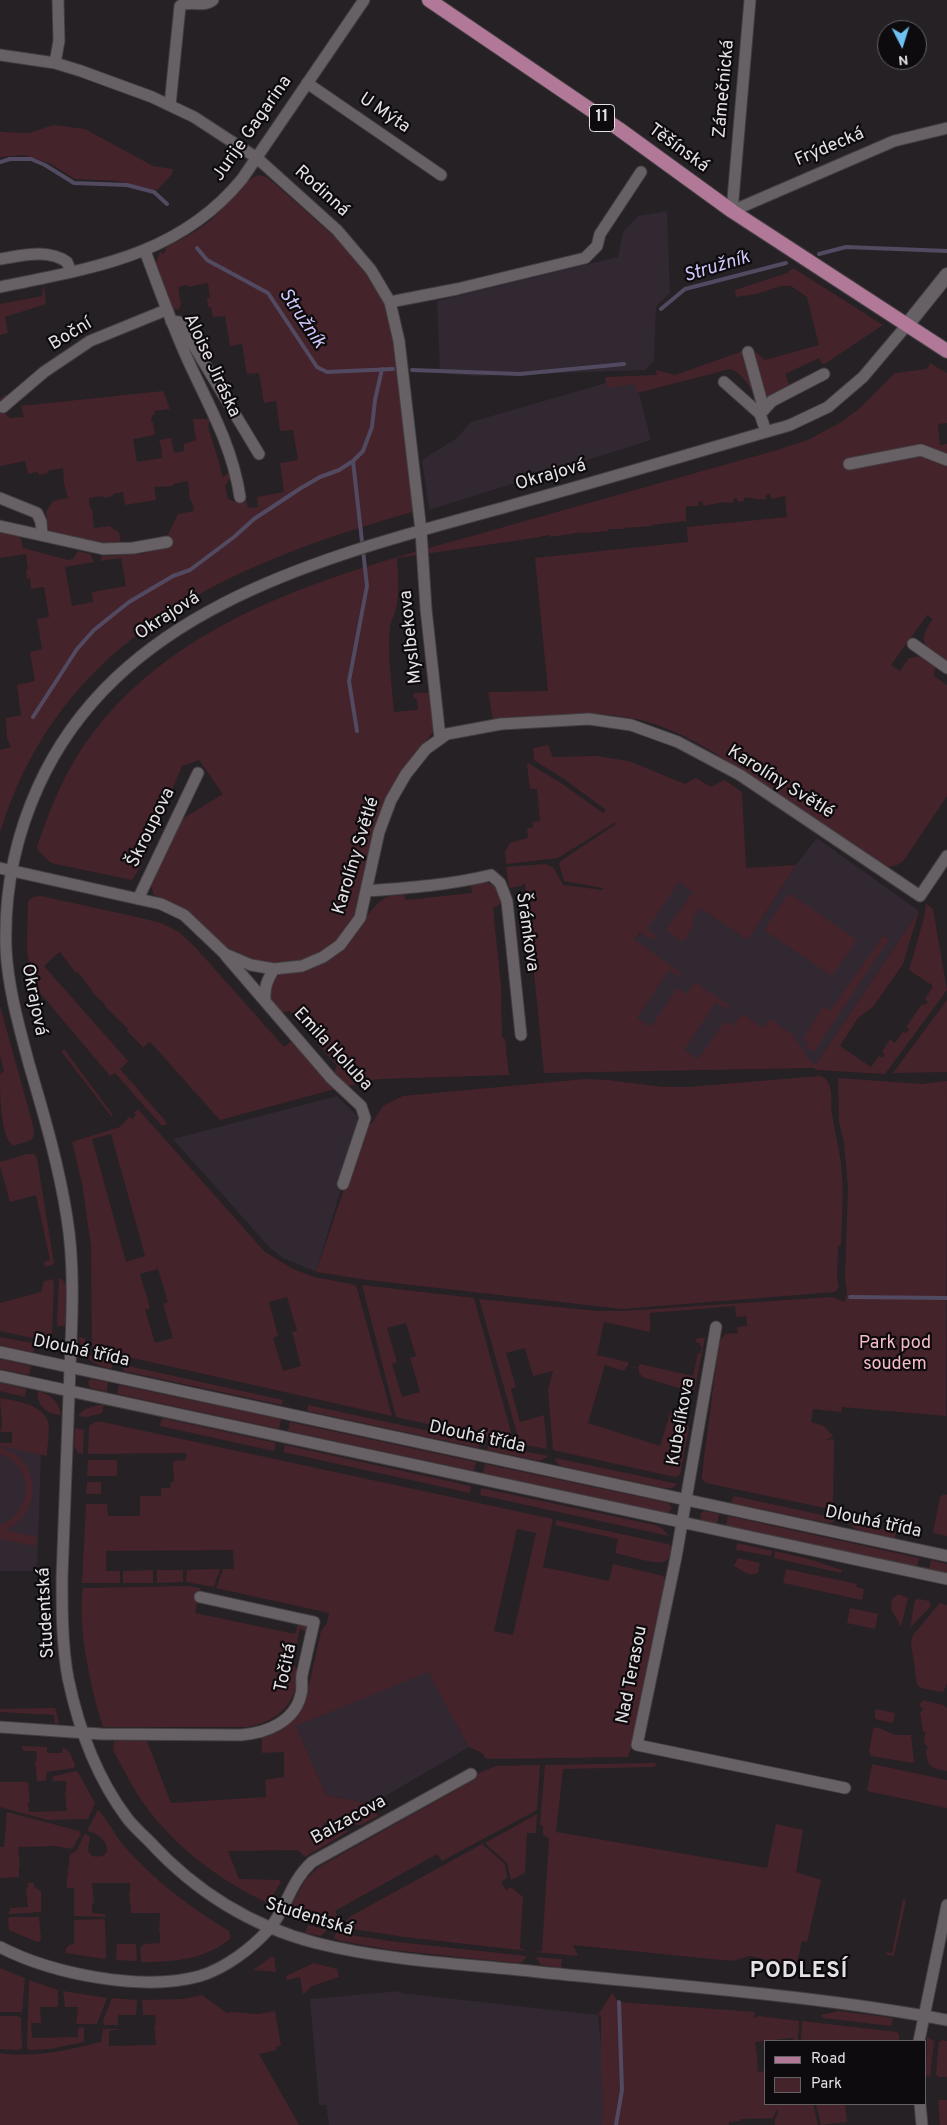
<!DOCTYPE html>
<html>
<head>
<meta charset="utf-8">
<style>
  body { margin:0 }
  #map { position:relative; width:947px; height:2125px; overflow:hidden; background:#262125; font-family:Overpass,sans-serif }
  canvas { display:block }
  .legend { position:absolute; left:764px; top:2040px; width:162px; height:65px; box-sizing:border-box; background:#0d0b0d; border:1px solid #636163; margin:0; padding:6px 9px; list-style:none; font-size:15px; color:#e5e1e4 }
  .legend li { display:flex; align-items:center; gap:10px; height:25px }
  .legend b { width:25px; border:1px solid #636163 }
  .north { position:absolute; left:877px; top:20px; width:50px; height:50px; box-sizing:border-box; background:#0d0b0d; border:1px solid #636163; border-radius:50%; rotate:175deg; font-size:14px; font-weight:700; line-height:20px; text-align:center; color:#e5e1e4 }
  .north::after { content:''; display:block; margin:auto; width:18px; height:22px; background:#6ec2f3; clip-path:polygon(50% 0,100% 100%,50% 72%,0 100%) }
</style>
</head>
<body>
<div id="map">
<canvas width="947" height="2125"></canvas>
<ul class="legend">
<li><b style="height:6px;background:#b17897"></b>Road</li>
<li><b style="height:14px;background:#45232b"></b>Park</li>
</ul>
<div class="north">N</div>
</div>
<script>
const ctx = document.querySelector('canvas').getContext('2d');
ctx.lineJoin = 'round';
function fill(path, color) {
  ctx.fillStyle = color;
  ctx.fill(path, 'evenodd');
}
function trace(path, color, width, dash) {
  ctx.strokeStyle = color;
  ctx.lineWidth = width;
  ctx.lineCap = dash ? 'butt' : 'round';
  ctx.setLineDash(dash || []);
  ctx.stroke(path);
}
function write(font, color, halo, rows, align = 'center') {
  ctx.font = font + ' Overpass,sans-serif';
  ctx.lineWidth = 4.5;
  ctx.setLineDash([]);
  ctx.textBaseline = 'middle';
  ctx.strokeStyle = halo;
  ctx.fillStyle = color;
  for (const [text, x, y, turn = 0] of rows) {
    ctx.save();
    ctx.translate(x, y);
    ctx.rotate((+turn || 0) * Math.PI / 180);
    ctx.textAlign = isNaN(turn) ? turn : align;
    if (halo) ctx.strokeText(text, 0, 0);
    ctx.fillText(text, 0, 0);
    ctx.restore();
  }
}
const built = new Path2D(`
  M667 211 670 293 656 306 654 361 645 370 475 376 440 373 437 301 618 257 623 232 638 216Z
  M606 383 607 387 634 383 637 393H639L651 440 429 510 422 460 457 438 471 422Z
  M817 838 919 911 816 1064 673 1059 617 1015 630 948 678 877 693 891 700 908 748 940 796 865Z
  M337 1096 359 1118 360 1126 316 1272 283 1258 270 1248 173 1139Z
  M0 1446 41 1454 37 1571H0Z
  M428 1671 469 1747 372 1804 326 1795 296 1726Z
  M401 1991V1993L598 2015 602 2055 601 2077H603V2084H601L604 2101 602 2125H329L326 2105H319L310 1999Z`);
const green = new Path2D(`
  M53 125 85 129 153 166 173 169 172 174 157 190 117 181 75 179 51 164 25 155 0 157V130L1 132 29 133Z
  M259 175 267 177 336 238 365 273 384 302 394 338 413 504 412 512C230 564 60 636 0 833V750L11 747 7 738 6 718 21 715 17 685 35 681 30 652 42 649 37 619 49 617 44 587 31 589 30 578 27 579 26 570 28 569 26 554 0 558V531L20 536 23 548 68 560 73 559 78 551 90 554 94 562 65 567 72 606 93 602 92 592 126 586 121 558 100 561 102 556 141 554 170 547 166 538 178 514 194 511 192 501H190L188 481 173 484V486L154 487 156 500 125 505 123 492 113 494V496L104 498 103 496 89 498 90 509H92L94 528 109 526 119 532 121 543 117 546 49 533 46 512 53 501 68 498 63 479 64 478 63 468 47 471 48 473 39 475 38 472 28 474 25 461 0 466V399L6 394 8 398 3 412 10 418 24 417 21 406 163 391 170 409 154 411 155 415H152L151 422H153L155 435 133 439 137 462 162 458 161 450 162 449 159 440 171 438 174 453 184 451V444L196 440 193 419H208L210 421 208 426 223 477 228 473 231 477 225 486 228 499 233 501 246 498 248 508 258 507 257 497 284 492 280 463 298 460 293 430 280 431 276 401 264 403 259 373 247 374 242 344 230 346 225 316 213 317 211 307H208L207 298H210L208 283 188 287 187 285 178 287 180 302H182L179 309 172 310 156 263 160 252 163 254 166 250 165 248C182 239 200 230 214 217 227 205 243 180 259 175Z
  M793 268 883 325 823 365 819 358 785 374 789 384 810 374 759 408C755 394 745 374 730 369L637 393 634 384 607 388 605 377 657 375 656 370 675 375 749 349V346L765 360 819 345 807 297 791 286H781L756 294 736 297 735 290 787 273Z
  M44 284 46 304 5 317 8 333 0 335V304L42 296Z
  M930 363 947 373V423L938 424V426L940 445 947 444V665C928 650 914 643 933 619L927 615 891 665 900 671 909 658 922 656 935 666 934 676 947 685V796L904 860C897 867 890 868 881 865 845 841 809 816 773 792 729 762 680 725 625 717 582 710 536 717 493 720L488 692 548 691 535 558 688 542 687 527 787 517 785 496 771 499 770 494 766 495V499C757 500 753 497 744 498V501L738 502 737 498 733 499V503L724 502 703 506V501L698 502 699 506H686V523L685 521 652 525V526L623 528V529H608V531L583 533V532L550 537V535L541 536V537L397 558C398 576 400 595 395 612 394 617 390 621 390 627 387 653 392 686 394 712L418 710 417 699 414 698V693H427L434 695 436 722 433 732 405 767 370 847 354 917 336 941 324 951 297 962 271 964 256 961 226 947 186 911 154 895 151 886 153 881 179 821 223 794 199 760 182 766 140 867 132 880 51 863 38 851 37 847C51 805 68 764 96 729 190 609 350 570 490 531 585 504 680 477 774 451L810 439 843 421 860 408 895 373 927 369Z
  M548 745 553 757 596 756 629 761 685 784 696 778 711 787 724 780 742 792 746 868 796 865 748 940 700 908 691 922 694 925 683 942 666 930 693 892 679 882 647 929 656 936 653 940 640 932 635 940 681 973 679 976 669 970 637 1018 651 1027 677 988 686 994 695 982 728 1005 726 1009 716 1002 684 1050 698 1059 725 1021 733 1026 742 1014 764 1028 770 1019 792 1034 810 1061 816 1064 919 911 903 964 873 1007 858 1018 840 1046 871 1067 879 1056 882 1058 885 1054 882 1052 890 1039 895 1043 903 1032 906 1033 910 1029 906 1027 922 1004 924 1005 928 1002 925 999 933 986 909 970 924 918 926 903 933 909 947 990 885 1074 817 1070 813 1068 544 1073 525 884H522V886L509 888 506 867 546 864 554 868 563 885 603 890V888L564 881 559 864 562 860 616 824 614 823 558 858 506 864 505 852 510 843 528 838 527 829 533 827 532 822 540 821 537 789H530L527 764 528 763 564 785 603 813 606 810 564 779 534 760 533 748Z
  M485 882 495 886 504 902 493 908 501 987 502 1037 505 1039 509 1075 379 1079 344 1087 332 1076 337 1066 290 1011 277 1013C270 1003 265 989 275 978 280 972 292 973 300 971 312 968 325 963 335 956 355 941 367 908 385 898 390 895 398 895 404 895L406 900 472 893 471 885Z
  M789 893 857 940 832 976 764 930Z
  M41 896 141 918 161 923 179 932 196 948 284 1047 292 1041 335 1089 220 1120 218 1118 153 1045 149 1042 143 1048V1047L127 1031 128 1029 104 1005 105 1004 96 996 78 972 76 973 60 952 58 953 44 966 128 1061 120 1069 168 1124 162 1126 115 1073 110 1076 31 982 27 948 28 901 33 897Z
  M883 936 889 939 814 1052 806 1048 808 1044 803 1039 823 1006 830 1011Z
  M947 1000V1072L893 1073Z
  M0 1006 33 1125 34 1136 31 1140 13 1146C0 1135 0 1094 0 1074L4 1071 0 1056Z
  M64 1049 113 1115 111 1116 61 1051Z
  M820 1076C835 1080 830 1102 832 1113 834 1130 839 1147 841 1163 844 1190 842 1218 841 1245L838 1246 837 1279 839 1287 835 1292 622 1309 368 1280 316 1272 365 1127 372 1123 383 1106 403 1096 585 1079 607 1080 664 1087H688Z
  M838 1078 922 1084 947 1081 946 1416 842 1407 841 1412 813 1409 811 1422 824 1426 833 1436 826 1440 834 1439 833 1506 830 1509 706 1483 702 1479V1474L719 1342 725 1334 738 1333 737 1327 747 1326 746 1316 736 1317 735 1306 650 1313V1332L604 1322 597 1355 628 1362V1366L638 1368 640 1364 693 1376 698 1353 700 1354 702 1347 700 1346V1343L695 1342 697 1338H705L695 1388 691 1392 643 1377 639 1373V1369L627 1366 624 1371 605 1365 588 1423 660 1446 671 1411 676 1413 675 1416 685 1421 689 1428 680 1475 675 1477 553 1450 548 1390 553 1371 533 1376 525 1348 506 1353 516 1387 511 1389 520 1422 544 1415 547 1449 520 1444 479 1299 597 1311H624L832 1297 845 1302 847 1292 845 1278 848 1187 844 1143 839 1122Z
  M138 1109 265 1252 293 1269 314 1277 356 1285 392 1416 92 1349 91 1246 82 1183 72 1142 120 1127 129 1117 132 1119 136 1115 134 1113ZM111 1134 145 1256 126 1262 92 1139ZM158 1269 168 1302 163 1304 173 1338 155 1343 145 1310 150 1308 140 1274ZM287 1297 297 1331 292 1332 301 1366 283 1371 273 1338 278 1336 269 1302Z
  M27 1154H34L37 1158 54 1264 45 1267 44 1262 50 1260 36 1195 10 1202 0 1166V1162Z
  M59 1278 62 1279 66 1285 65 1326H58L57 1323Z
  M52 1279 54 1283 52 1336 46 1341V1337L39 1336 37 1339 0 1331V1303L41 1292 44 1281Z
  M362 1285 474 1298 514 1443 396 1417ZM406 1323 416 1356 410 1358 420 1392 402 1397 392 1364 397 1362 387 1328Z
  M0 1337 32 1343 34 1346 33 1353 0 1345Z
  M79 1337 85 1338V1351L88 1355 112 1362V1369C93 1365 80 1358 79 1337Z
  M0 1359 31 1366 29 1375 0 1369Z
  M124 1365 283 1400 282 1405 123 1371Z
  M91 1379 108 1382 107 1392 90 1388 88 1382Z
  M0 1383 26 1389 25 1397 0 1391Z
  M119 1385 281 1419 279 1429 117 1394Z
  M38 1391C51 1394 59 1402 61 1415 47 1414 36 1406 38 1391Z
  M0 1398C15 1401 39 1403 47 1419 51 1429 47 1445 47 1456L0 1446V1443H12V1432H0L2 1427Z
  M99 1405H104L102 1413 87 1417 78 1416 85 1409Z
  M308 1405 480 1442 479 1448 307 1411Z
  M162 1418 276 1443 274 1451 160 1426Z
  M98 1421 553 1519 543 1567 609 1581 613 1564 663 1576 665 1581 663 1590 634 1738 628 1757 486 1759 482 1753 469 1747 428 1672 296 1726 326 1795 372 1804 378 1816 361 1825 324 1823 322 1831H349L305 1857 298 1850 228 1851 239 1879 280 1880 281 1882 268 1903C220 1881 175 1847 144 1804 132 1787 123 1768 113 1750L114 1741H147L171 1803 266 1797 265 1780 284 1777V1752L262 1753V1735L307 1694 321 1631 327 1623 329 1613 216 1588 223 1569H234L233 1550 106 1551V1571H120V1583H82L86 1504H107L108 1516H140V1496H161V1488H170L171 1482H174L173 1461 186 1460V1453L88 1454 89 1428 90 1425ZM517 1529 536 1533 513 1635 494 1631Z
  M290 1422 476 1462 474 1471 288 1431Z
  M75 1428 84 1430 83 1454 78 1453 74 1446Z
  M489 1444 548 1456 547 1457 540 1461 487 1450Z
  M285 1445 471 1486 470 1493 283 1452Z
  M0 1447C42 1460 44 1513 5 1530L37 1537 35 1546 0 1539V1525C33 1513 35 1465 0 1454Z
  M554 1458 560 1459 678 1484 672 1488H663L565 1467 559 1465Z
  M88 1460H117V1476H87Z
  M485 1464 669 1503 672 1509 667 1513 483 1473Z
  M87 1482H101V1494H86Z
  M481 1488 655 1525 662 1528 669 1536 480 1495Z
  M944 1494 947 1495V1536L933 1533 940 1497Z
  M734 1496 836 1518 832 1523H828L731 1503Z
  M704 1511 719 1514 717 1524 701 1520 700 1514Z
  M728 1516 919 1558 917 1567 726 1526Z
  M556 1520 668 1544 672 1547C672 1553 670 1561 662 1562 652 1564 626 1555 615 1553L618 1539 555 1525Z
  M849 1522 896 1532 895 1538C881 1535 856 1535 849 1522Z
  M737 1543 772 1551 771 1556 736 1550Z
  M775 1551 809 1559 842 1570 841 1573 774 1558Z
  M738 1558 760 1563 758 1573C746 1577 744 1571 734 1566Z
  M931 1560 947 1564V1573L929 1569Z
  M220 1569 214 1587 186 1582 187 1570Z
  M786 1569 857 1584 856 1587 864 1589 862 1600 783 1583Z
  M153 1570V1583H123V1571Z
  M157 1570H183V1582L157 1583Z
  M187 1586 200 1588 195 1613 295 1634 298 1624 307 1623 309 1635 300 1628 292 1665 301 1671C294 1703 282 1720 248 1727H103C91 1688 77 1629 83 1588Z
  M898 1594 908 1598 901 1627 891 1609 892 1599Z
  M919 1599 929 1601 931 1606 910 1628 915 1600Z
  M940 1603 947 1605V1683L944 1691 942 1692 921 1688 917 1685 911 1642 913 1635Z
  M850 1608 878 1614 875 1629 847 1623Z
  M923 1700 943 1705 947 1708V1771C931 1768 928 1768 926 1751L928 1747 925 1745 924 1737 926 1733 923 1731 920 1713 923 1709 919 1705Z
  M55 1708 59 1723 55 1724 54 1715 0 1712V1709Z
  M875 1709 895 1713 893 1723 875 1719Z
  M877 1727 895 1735H911L914 1762 913 1763 871 1756 869 1751 873 1729Z
  M21 1746 47 1747V1753H62L63 1748C71 1750 72 1758 75 1765L74 1768 47 1772 46 1781H37L35 1761H37L36 1751H24Z
  M656 1763 655 1767 563 1769 556 1832 767 1868 776 1824 803 1830 796 1872 821 1880 807 1942 802 1941 796 1966 750 1956 732 1961 573 1945 578 1956 536 1952 542 1951 549 1839 543 1834V1826L540 1825 545 1765Z
  M872 1764 947 1780V1808L867 1791Z
  M540 1765 537 1810 442 1861 437 1854 335 1911 337 1915 330 1924 288 1912 305 1880 319 1867 474 1780 472 1776 496 1766Z
  M75 1771 78 1772 95 1803 88 1819 48 1820 0 1807V1782H28L30 1802H28L29 1812 67 1811 65 1792 66 1791V1781H53V1778L51 1777Z
  M98 1810C109 1821 115 1836 125 1847 155 1881 191 1908 229 1931L231 1938C205 1960 174 1962 141 1962L140 1947H143V1944L160 1943V1933H159L160 1913H131L129 1893H130V1883H92L94 1903 92 1904V1913L105 1914 106 1917 74 1916V1888H66L70 1855 77 1850 84 1835 86 1834 90 1837 88 1851 92 1856C117 1861 108 1834 87 1831Z
  M7 1812 79 1831 81 1834 72 1849 55 1846 18 1847 20 1866 19 1867V1877L0 1878V1847H4Z
  M537 1814 536 1833H527L525 1873 511 1880 507 1863 485 1843Z
  M482 1844 505 1864 507 1878 501 1882 506 1890 511 1887 523 1897 520 1948 528 1951 405 1937 340 1927 351 1916Z
  M28 1883H34V1887L41 1891V1912L10 1914 8 1912 10 1911V1908L28 1907 26 1888 28 1887Z
  M903 1899 906 1900 894 1956 887 1955 886 1952 892 1953Z
  M10 1917H39L41 1938 40 1941 37 1942 9 1930 8 1919Z
  M104 1919 105 1921 106 1957 105 1959 66 1953V1948L70 1945 74 1944V1920Z
  M308 1925 327 1930 321 1936 305 1933Z
  M336 1933 397 1942 527 1956 522 1962 516 1963 393 1950 340 1941 334 1938Z
  M117 1944H136L137 1960 135 1961 116 1960Z
  M271 1957H274L276 1972 253 1970Z
  M536 1957 562 1959 561 1968 541 1965Z
  M314 1963 337 1969 339 1977 312 1986 303 1995 300 1977 287 1980 286 1976Z
  M0 1968 25 1978 22 2012H0Z
  M29 1980 58 1990V2007H40L41 2023H31L32 2038 78 2037V2028L84 2027V2042L50 2049 29 2050 27 2048Z
  M63 1991 107 1998 97 2024H76L78 2007H65Z
  M612 1993 619 2002 755 2012 753 2018 758 2016 799 2021 798 2041H793V2038H791L755 2042 758 2061 757 2062 758 2072 766 2071V2104H813L818 2125H775V2119L779 2110 776 2111 773 2118 740 2119V2121L729 2122V2125H602L603 2107 601 2101H604L601 2084 603 2083V2078L601 2077V2016L598 2015Z
  M202 1995 227 2013 232 2012 258 2014 275 2011 281 2046H276L277 2050 259 2054 299 2125H0V2053C34 2058 68 2050 101 2042L103 2029H120L109 2031V2046L156 2045 154 2025H156L155 2015H143L142 2000 183 1999Z
  M112 1998 137 2000 136 2015H118V2025H104L103 2020Z
  M839 2011 893 2018 891 2026 823 2018 821 2015Z
  M0 2016H17L21 2018 22 2048 19 2050 0 2049Z
  M802 2021 897 2032 899 2035V2041H801Z
  M927 2037 934 2041 930 2077 926 2076Z
  M942 2040 947 2041V2077H939L936 2074 939 2042Z
  M938 2100H947V2125H940Z
  M816 2104H845L847 2122 821 2125Z`);
const stream = new Path2D(`
  M0 162 10 159H31L45 165 74 183 127 185 154 192 167 204
  M197 248 207 260 268 293 317 367 327 372 393 369
  M819 254 846 247 947 251
  M661 309 685 289 786 263
  M412 370 520 374 624 364
  M353 461 367 586 349 681 357 731
  M33 717 77 649 94 630 129 602 173 576 190 570 234 537 254 519 301 488 320 477 339 470 353 461 363 451 372 427 375 400 382 369
  M850 1297 947 1298
  M616 2125 622 2090 619 2002`);
const minor = new Path2D(`
  M750 0 732 211 894 141 947 128
  M0 55 55 63 81 71 152 97 194 117 257 158 337 230 371 270 390 302 399 341 421 531 426 609 440 738
  M55 63 59 41 58 0
  M307 83 441 175
  M170 105 180 6C189 0 204 8 213 0
  M145 251C160 291 174 331 192 369 212 411 233 450 240 497
  M0 259C21 256 47 248 67 262L71 272
  M0 287C92 268 179 256 242 179L364 0
  M390 302 457 289 585 258 597 246 600 234 641 172
  M171 321 179 322 183 328 259 454
  M907 325 863 377 828 407 790 425C697 452 603 480 509 506 333 555 121 603 38 787 15 838 4 893 6 949 8 988 19 1026 29 1064 44 1115 59 1166 67 1218 75 1267 72 1319 70 1368 67 1438 64 1508 62 1577 62 1611 62 1645 68 1678 78 1726 97 1778 127 1818 133 1826 142 1834 150 1842 195 1891 251 1926 316 1943 388 1961 465 1964 539 1972 675 1986 813 1995 947 2020
  M748 352 764 410
  M724 382 760 414
  M3 407 44 372 90 341 166 310
  M766 432 760 414 772 401 824 374
  M849 464 921 450 947 460
  M0 498 37 513 41 522 42 535
  M0 526 103 549 133 548 167 542
  M913 644 947 668
  M0 868 161 904 184 915 225 954 251 965 274 969 302 966 323 957 340 945 360 918 379 832 391 800 406 774 426 749 447 734 501 724 589 719 631 725 678 742 740 775 920 896 947 856
  M366 891C407 888 450 885 491 875L500 883 507 901 521 1035
  M138 899 198 773
  M226 956 331 1078 361 1106 365 1118 343 1184
  M265 1001C264 988 267 980 274 969
  M716 1327 676 1557 637 1745 845 1788
  M0 1352 947 1556
  M0 1376 947 1579
  M0 1727 101 1734 241 1735C266 1733 295 1722 301 1694 303 1688 301 1681 302 1675 306 1657 310 1639 314 1622L200 1597
  M0 1947C52 1974 143 1992 200 1976 226 1968 252 1948 269 1929 287 1909 289 1883 312 1862L471 1774
  M919 2041 947 1905
  M920 2104 922 2125`);
const tertiary = new Path2D(`
  M907 325 947 275`);
const primary = new Path2D(`
  M429 0 619 129 732 211 947 351`);
const shields = [
  [602,118,25]
];
const shieldNames = [
  ["11",602,118]
];
const streetNames = [
  ["Zámečnická",725,89,-85],
  ["U Mýta",384,114,34],
  ["Jurije Gagarina",253,129,-55],
  ["Frýdecká",830,148,-23],
  ["Těšínská",678,149,36],
  ["Rodinná",321,192,42],
  ["Boční",71,335,-31],
  ["Aloise Jiráska",211,366,65],
  ["Okrajová",551,476,-16],
  ["Okrajová",168,617,-33],
  ["Myslbekova",412,637,-96],
  ["Karolíny Světlé",780,783,32],
  ["Škroupova",152,828,-64],
  ["Karolíny Světlé",357,856,-73],
  ["Šrámkova",526,932,82],
  ["Okrajová",33,1000,79],
  ["Emila Holuba",332,1050,47],
  ["Dlouhá třída",81,1352,12],
  ["Kubelíkova",682,1422,-80],
  ["Dlouhá třída",477,1438,12],
  ["Dlouhá třída",873,1523,12],
  ["Studentská",47,1613,-93],
  ["Točitá",287,1668,-78],
  ["Nad Terasou",633,1675,-79],
  ["Balzacova",349,1821,-29],
  ["Studentská",309,1918,17]
];
const parkNames = [
  ["Park pod",895,1344],
  ["soudem",895,1365]
];
const waterNames = [
  ["Stružník",717,268,-17],
  ["Stružník",301,319,56]
];
const districtNames = [
  ["PODLESÍ",799,1973]
];
fill(built, '#312831');
fill(green, '#45232b');
trace(stream, '#514a60', 4);
trace(minor, '#423e41', 13);
trace(tertiary, '#423e41', 16);
trace(primary, '#423e41', 16);
trace(minor, '#676166', 11);
trace(tertiary, '#676166', 14);
trace(primary, '#b17897', 14);
for (const [x, y, w] of shields) {
  const box = new Path2D();
  box.roundRect(x - w / 2, y - 13.5, w, 27, 4);
  ctx.fillStyle = '#0d0b0d';
  ctx.fill(box);
  trace(box, '#e5e1e4', 1);
}
write('bold 16px', '#e5e1e4', null, shieldNames);
write('18px', '#e5e1e4', '#0d0b0d', streetNames);
write('18px', '#f6bbc6', '#0d0b0d', parkNames);
write('italic 19px', '#d0c8fb', '#0d0b0d', waterNames);
ctx.letterSpacing = '1px';
write('bold 22px', '#e5e1e4', '#0d0b0d', districtNames);
ctx.letterSpacing = '0px';
</script>
</body>
</html>
